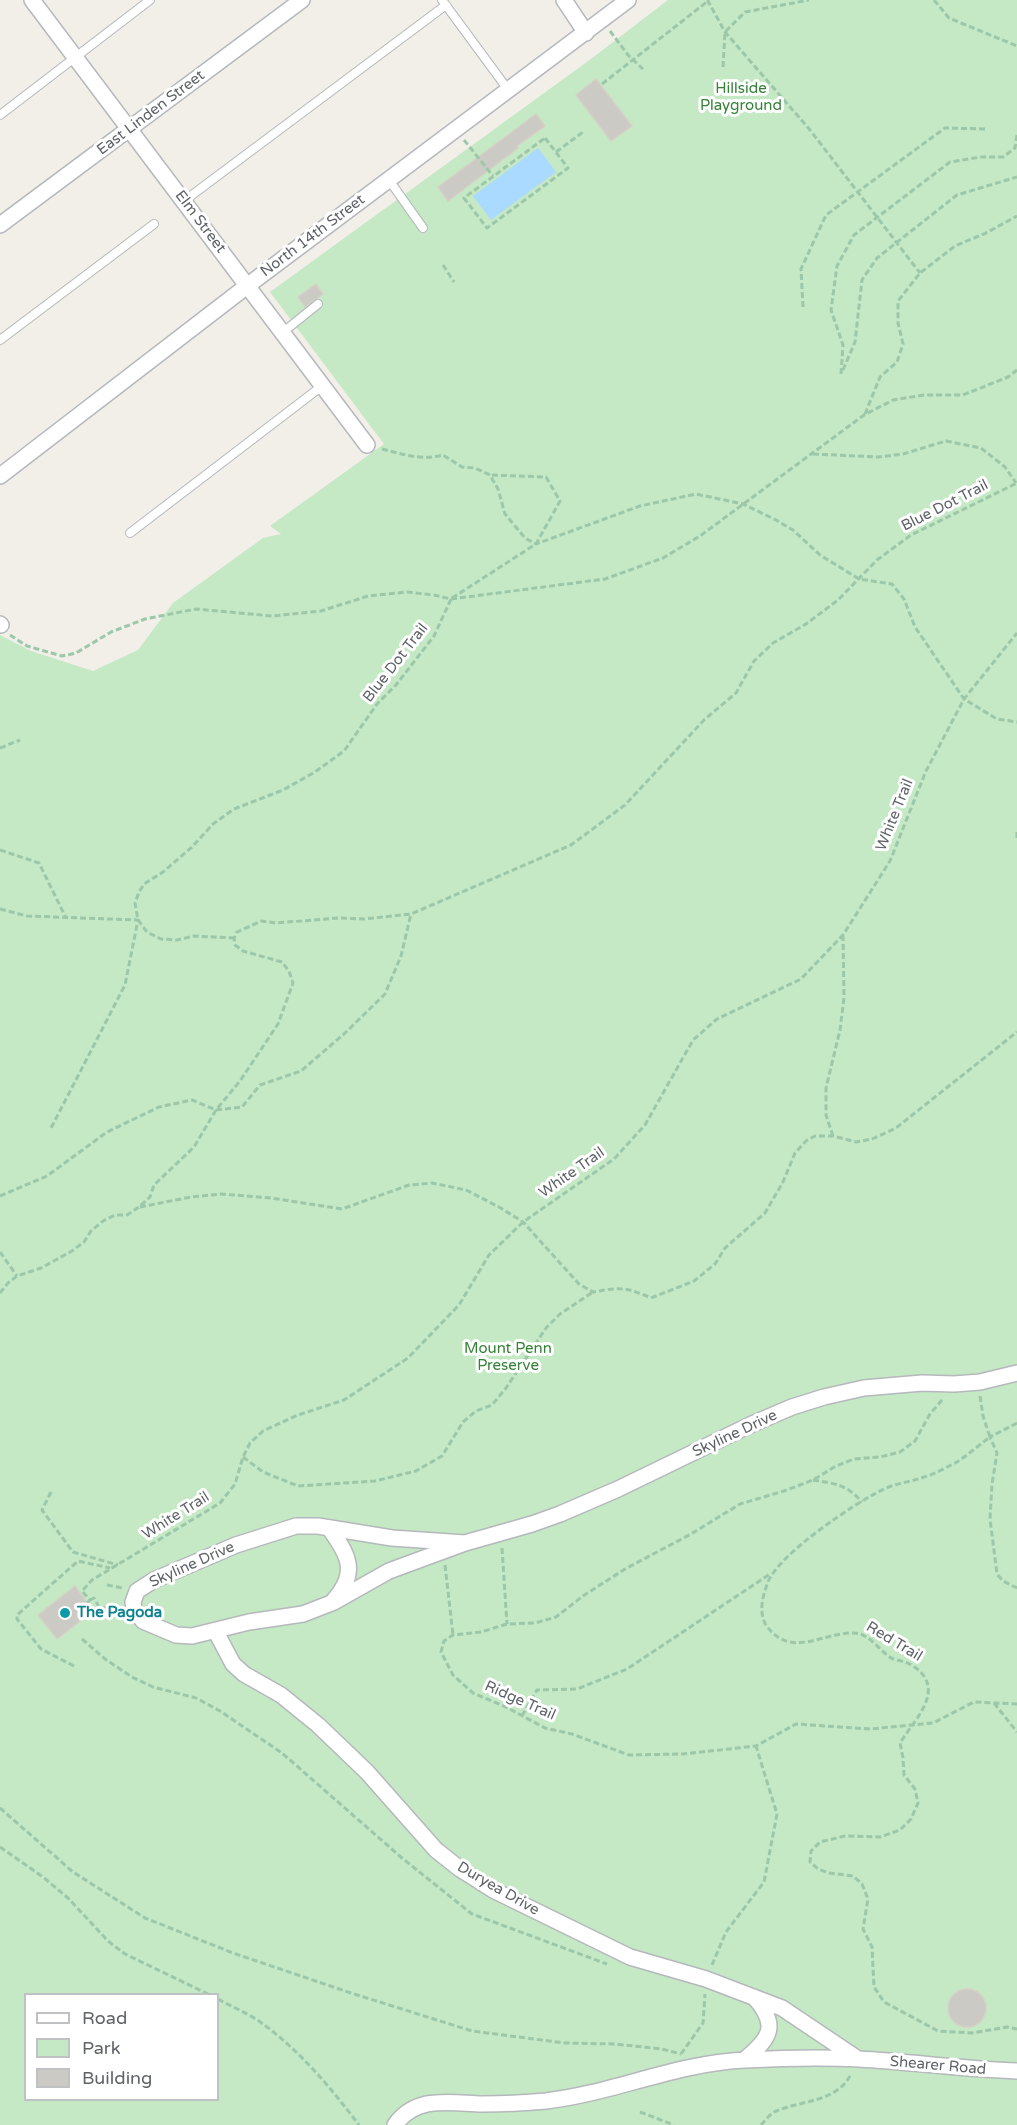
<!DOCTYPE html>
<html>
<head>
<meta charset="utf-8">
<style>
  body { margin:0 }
  #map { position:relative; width:1017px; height:2125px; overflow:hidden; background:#f1efe8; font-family:"Varela Round",sans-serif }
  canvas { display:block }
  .legend { position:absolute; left:24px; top:1993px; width:195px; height:108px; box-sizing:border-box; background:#fff; border:2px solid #bfc1c3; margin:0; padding:8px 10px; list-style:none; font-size:18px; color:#5f6368 }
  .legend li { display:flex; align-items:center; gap:12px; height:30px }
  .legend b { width:30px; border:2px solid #bfc1c3 }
</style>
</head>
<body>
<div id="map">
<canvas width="1017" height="2125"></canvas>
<ul class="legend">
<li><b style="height:8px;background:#fff"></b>Road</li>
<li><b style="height:16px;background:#c5e8c5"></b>Park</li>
<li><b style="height:16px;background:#cccac5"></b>Building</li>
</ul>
</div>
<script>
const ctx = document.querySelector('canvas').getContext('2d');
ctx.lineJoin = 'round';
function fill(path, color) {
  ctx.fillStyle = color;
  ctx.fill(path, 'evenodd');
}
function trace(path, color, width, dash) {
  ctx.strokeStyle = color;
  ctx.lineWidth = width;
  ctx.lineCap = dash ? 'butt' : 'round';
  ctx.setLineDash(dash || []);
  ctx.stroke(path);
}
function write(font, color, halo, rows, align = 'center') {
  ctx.font = font + ' "Varela Round",sans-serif';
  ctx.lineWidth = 6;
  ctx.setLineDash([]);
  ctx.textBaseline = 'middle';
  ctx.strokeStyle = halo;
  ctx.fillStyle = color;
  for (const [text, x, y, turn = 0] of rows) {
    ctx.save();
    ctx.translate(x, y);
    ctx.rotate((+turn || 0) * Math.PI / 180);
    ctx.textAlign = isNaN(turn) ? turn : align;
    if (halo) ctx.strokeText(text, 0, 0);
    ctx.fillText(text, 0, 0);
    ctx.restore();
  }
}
const green = new Path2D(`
  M668 0H1017V2125H0V635L31 651 93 671 138 650 173 603 263 538 281 534 270 526 384 444 270 292 591 59ZM26 1994H218V2100H26Z`);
const water = new Path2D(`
  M538 148 556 172 491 220 473 196Z`);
const building = new Path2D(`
  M596 79 632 126 611 141 576 95Z
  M536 114 545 126 517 146 518 148 448 201 438 187Z
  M316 284 323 294 305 307 298 297Z
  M75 1586 93 1611 57 1639 38 1615Z
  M948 2008a19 19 0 1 1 38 0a19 19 0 1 1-38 0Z`);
const path = new Path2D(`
  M709 0 708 1 725 32 810 130 920 273
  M934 0 949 18 1017 46
  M610 31 628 55 643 69
  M723 67 725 32 745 12 809 0
  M602 84 708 1
  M545 138 568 168 487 228 464 198Z
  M464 140 493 176
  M556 152 583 132
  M443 265 454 282
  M803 307 801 269 826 215 945 128 987 129
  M843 370 855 342 862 280 877 258 957 195 1017 177
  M841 374 843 345 831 310 837 266 854 235 950 162 981 157H1003L1015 148 1017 135
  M865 414 880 377 897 362 903 344 898 323V301L920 273 955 246 986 233 1017 216
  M382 449C402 454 422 461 443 455L462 467 475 468 490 475 498 489 505 514 525 538 536 544 640 506 696 494 743 504 776 520 793 530 820 555 859 579 892 584 904 599 915 627 964 699 997 719 1017 722
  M813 454 878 457 903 454 946 441 981 448 1005 467 1016 483
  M452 598 536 544 560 501 546 477 490 475
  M451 599 605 579 663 558 700 536 864 415 893 400 924 395H963L1008 377 1017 370
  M10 635 27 646 62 656 76 653 111 632 145 619 196 609 272 616 321 611 368 596 407 592 434 595 451 599 434 636 396 685 377 704 344 751 315 772 283 790 234 809 213 824 192 847 163 872 144 884 139 892 135 903 138 920 147 932 161 939 177 940 194 936 234 938
  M0 748 20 740
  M1017 832V840
  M0 850 39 863 66 918
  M0 909 27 916 138 920 125 985 50 1130
  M833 1136 826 1115V1088L840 1030 844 998 843 935
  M0 1196 47 1176 107 1132 159 1107 192 1100 216 1110 242 1107 260 1085 301 1071 344 1034 385 994 401 956 411 914
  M140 1207 191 1197 221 1194 271 1198 342 1209 409 1185 432 1183 466 1190 499 1207 523 1222 579 1284 593 1292C620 1287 626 1287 651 1298L694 1281 715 1264 725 1248 765 1213 783 1182 795 1153 806 1141 815 1136H833L856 1142 872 1139 896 1128 1017 1032
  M0 1252 17 1276
  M0 1293 8 1283 17 1276 41 1268 72 1251 84 1242 91 1231 103 1221 115 1215H127L139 1207 150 1197 154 1185 194 1147 216 1110 240 1081 278 1024 293 983 289 971 282 962 243 951 235 945 234 938 237 932 261 921 276 923 338 918 364 919 411 914 571 845 625 805 704 720 736 693 754 661 773 643 806 624 838 600 877 560 911 535 1017 483
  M980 1396 983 1416 990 1437C979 1445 968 1455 957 1462 947 1467 935 1474 924 1477 911 1482 897 1483 884 1489 856 1502 779 1554 768 1582 763 1595 758 1612 766 1625 790 1660 823 1632 854 1633 869 1633 880 1651 891 1658 898 1661 906 1661 913 1666 948 1689 914 1720 900 1743L903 1758 904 1775 915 1789 918 1803 911 1819 900 1830 880 1837 845 1836 820 1842 811 1851 810 1862 818 1869 829 1873 853 1876 862 1884 868 1899 863 1929 872 1947 874 1987 884 2002 938 2031 972 2033 1007 2027 1017 2029
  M942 1400 930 1414 915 1441 900 1452 880 1457 854 1459 836 1466 813 1480 784 1491 740 1504 691 1534 625 1569 583 1596 556 1617 535 1623 507 1624 481 1632 453 1635 444 1641 441 1652 453 1675 473 1693 506 1707 545 1728 572 1734 629 1755 683 1754 756 1746 796 1724 870 1729 933 1723 974 1702 1017 1704
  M1017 1423 990 1437 997 1453 992 1484 990 1519 997 1574 1003 1581 1017 1588
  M243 1457 263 1472 298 1486 375 1481 416 1471 442 1456 463 1422 476 1411 492 1405 506 1388 546 1328 560 1314 593 1292
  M813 1480C836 1484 846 1484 862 1502
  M51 1492 42 1510 73 1552 118 1565
  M502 1548 507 1624
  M445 1565 453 1635
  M107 1585 123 1588
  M90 1600 94 1598 99 1607 106 1608
  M87 1603 90 1600 82 1591 92 1580 220 1503 235 1484 243 1457 250 1443 263 1431 298 1415 344 1400 408 1358 459 1305 489 1255 523 1222 614 1159 645 1125 693 1040 717 1019 801 979 843 935 890 861 926 771 964 699 1017 633
  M82 1639 105 1659 132 1677 153 1687 196 1698 220 1711 282 1753 402 1858 472 1914 607 1964
  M74 1666 41 1649 17 1619V1615L78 1561 110 1568
  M994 1703 1017 1732
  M522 1716 537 1690 577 1689 627 1669 770 1574
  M0 1808 73 1872 145 1918 233 1953 351 1993 472 2031 565 2043 615 2044 662 2049 681 2054
  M0 1847 43 1877 68 1898 108 1941 125 1954 208 1994
  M712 1965 726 1932 764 1882 777 1814 756 1746
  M218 1999C232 2007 250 2014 263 2024 301 2052 331 2088 359 2125
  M681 2054 703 2023 705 1994
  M640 2112 674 2125
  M761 2125C765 2121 769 2115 774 2112 800 2100 837 2103 851 2074`);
const service = new Path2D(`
  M442 0 509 91
  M0 115 150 0
  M389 180 423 228
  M184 201 446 5
  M282 333 318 304
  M0 340 154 224
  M130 533 322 386`);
const minor = new Path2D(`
  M32 0 367 445
  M564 0 586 33
  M0 225 302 0
  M0 476 247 286 628 0
  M0 624 1 625
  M329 1528C348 1554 359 1572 334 1600
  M465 1543 392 1538 318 1526H296L236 1545 154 1580 137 1591 133 1602 134 1610 143 1621 176 1635 192 1636 249 1622 303 1614 334 1602 389 1571 465 1543 532 1524 560 1514 618 1489 750 1425 792 1407 824 1397 864 1388 922 1383 954 1384 980 1382 1017 1373
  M216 1632 233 1664 244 1674 281 1695 318 1725 367 1772 436 1850 460 1869 493 1890 630 1957 706 1979 782 2008 858 2059
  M744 2060C771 2038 779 2025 754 1997
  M395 2125C416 2095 450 2103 482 2104 504 2104 524 2103 546 2101 613 2093 677 2063 745 2060 782 2058 822 2057 859 2059 912 2062 964 2069 1017 2071`);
const markers = [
  [65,1613,6,"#0f9aa8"]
];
const parkNames = [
  ["Hillside",741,89],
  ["Playground",741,106],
  ["Mount Penn",508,1349],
  ["Preserve",508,1366]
];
const streetNames = [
  ["East Linden Street",151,113,-37],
  ["Elm Street",200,222,53],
  ["North 14th Street",313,236,-37],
  ["Blue Dot Trail",945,506,-27],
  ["Blue Dot Trail",396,663,-52],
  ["White Trail",895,815,-68],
  ["White Trail",572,1173,-35],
  ["Skyline Drive",735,1434,-25],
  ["White Trail",176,1516,-32],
  ["Skyline Drive",192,1565,-24],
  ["Red Trail",894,1642,31],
  ["Ridge Trail",520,1701,24],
  ["Duryea Drive",498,1889,30],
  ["Shearer Road",938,2066,5]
];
const cultureNames = [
  ["The Pagoda",77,1613]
];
fill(green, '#c5e8c5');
fill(water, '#aadaff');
fill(building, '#cccac5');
trace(building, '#d6d1c6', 1.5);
trace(service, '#b5b8bc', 10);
trace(minor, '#b5b8bc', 18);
trace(path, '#9cc7a9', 3, [6, 3]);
trace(service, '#fff', 8);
trace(minor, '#fff', 15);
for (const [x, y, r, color] of markers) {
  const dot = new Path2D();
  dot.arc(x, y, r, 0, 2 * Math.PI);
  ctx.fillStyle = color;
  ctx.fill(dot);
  trace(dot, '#fff', 2);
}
write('15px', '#348238', '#fff', parkNames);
write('15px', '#5f6368', '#fff', streetNames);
write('bold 15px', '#0d838f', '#fff', cultureNames, 'left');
</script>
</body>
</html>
